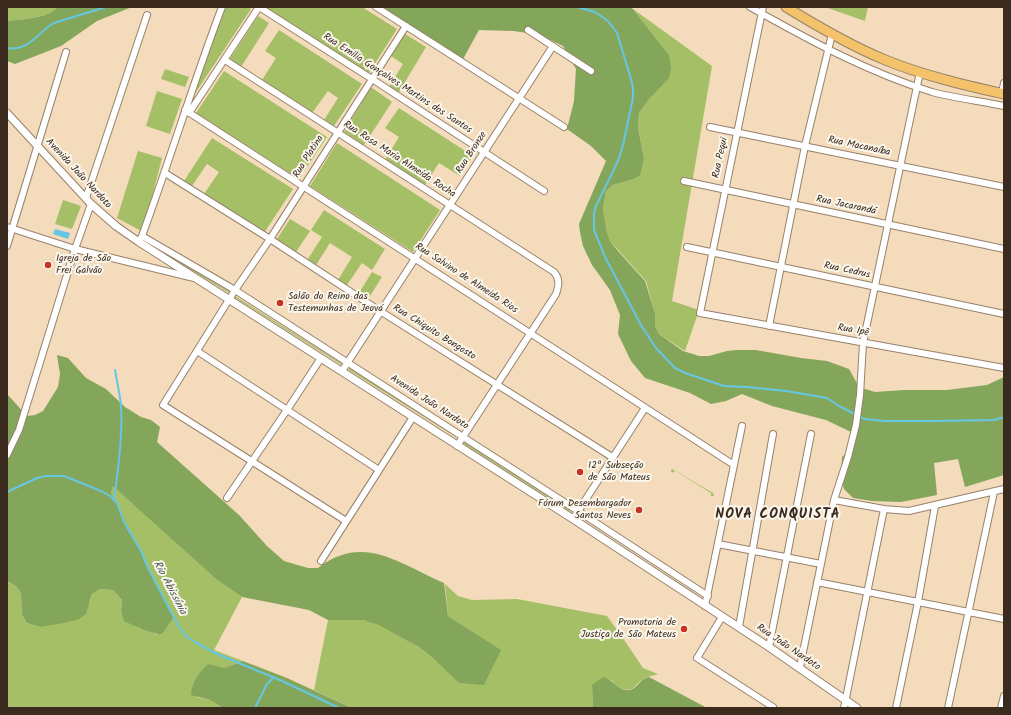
<!DOCTYPE html>
<html>
<head>
<meta charset="utf-8">
<style>
  body { margin:0 }
  #map { position:relative; width:1011px; height:715px; overflow:hidden; background:#f3dbbb; font-family:Kalam,sans-serif }
  canvas { display:block }
  .frame { position:absolute; inset:0; border:8px solid #3b2a1e; pointer-events:none }
</style>
</head>
<body>
<div id="map">
<canvas width="1011" height="715"></canvas>
<div class="frame"></div>
</div>
<script>
const ctx = document.querySelector('canvas').getContext('2d');
ctx.lineJoin = 'round';
function fill(path, color) {
  ctx.fillStyle = color;
  ctx.fill(path, 'evenodd');
}
function trace(path, color, width, dash) {
  ctx.strokeStyle = color;
  ctx.lineWidth = width;
  ctx.lineCap = dash ? 'butt' : 'round';
  ctx.setLineDash(dash || []);
  ctx.stroke(path);
}
function write(font, color, halo, rows, align = 'center') {
  ctx.font = font + ' Kalam,sans-serif';
  ctx.lineWidth = 4;
  ctx.setLineDash([]);
  ctx.textBaseline = 'middle';
  ctx.strokeStyle = halo;
  ctx.fillStyle = color;
  for (const [text, x, y, turn = 0] of rows) {
    ctx.save();
    ctx.translate(x, y);
    ctx.rotate((+turn || 0) * Math.PI / 180);
    ctx.textAlign = isNaN(turn) ? turn : align;
    if (halo) ctx.strokeText(text, 0, 0);
    ctx.fillText(text, 0, 0);
    ctx.restore();
  }
}
const green = new Path2D(`
  M7 7H58C46 19 23 19 7 21Z
  M224 7H247L251 9 194 95Z
  M265 7H362L397 29 369 73Z
  M825 7H868L865 21Z
  M633 9 712 66 672 301 699 310 685 351 659 334 655 326V313L646 281 610 241 607 232 603 209 606 191 613 185 634 179 644 158 638 128 639 113 649 99 658 88 669 55Z
  M258 16 269 23 241 67 230 59Z
  M279 30 362 84 334 126 324 120 338 98 328 91 312 113 262 80 276 58 265 51Z
  M405 34 426 47 399 92 389 87 403 64 391 56Z
  M165 69 189 77 185 87 161 79Z
  M224 71 327 137 299 179 196 113Z
  M371 87 392 102 364 145 344 132Z
  M157 91 182 99 170 134 146 126Z
  M399 108 473 156 460 176 439 163 425 185 385 160 399 137 385 128Z
  M212 138 293 189 264 233 204 194 219 172 207 164 192 186 184 181Z
  M337 143 440 210 413 252 310 186Z
  M138 151 162 158 143 232 117 218Z
  M63 200 81 206 72 229 55 224Z
  M324 210 385 249 372 270 362 263 347 285 338 280 352 257 330 243 316 265 308 259 322 237 311 230Z
  M290 219 310 231 296 252 277 239Z
  M146 241 228 291 229 293 145 242Z
  M372 272 382 277 368 299 359 293Z
  M235 296 341 363 342 365 234 297Z
  M349 368 456 436V437L349 370Z
  M464 442 570 510 571 512 464 444Z
  M672 469 713 493 714 496H711V493L675 471 672 473 671 471Z
  M113 485 217 580 242 597 214 650 243 661 224 668 196 697 210 700 223 708H7V581L16 586 21 593 22 615 27 623 40 627 90 602 92 594 100 589 113 590 122 600 121 610 139 628 148 630 157 635 111 493Z
  M585 523H586L693 592H691Z
  M445 584 458 596 472 600 517 599 607 616 627 644 643 668 658 674C652 676 645 677 640 681 638 683 636 686 633 688 624 693 617 686 611 680L592 685 593 708H352L314 690 328 620C339 620 351 618 362 620 386 623 414 644 433 658L500 650 448 616Z`);
const forest = new Path2D(`
  M58 7H132L97 21 61 46 15 64 7 61V21C23 19 46 19 58 7Z
  M381 7H629L633 9 669 55 671 68 669 78 649 99 639 113 638 128 644 158 640 175 634 179 613 185 606 191 603 209 607 232 610 241 618 251 645 281 655 313V326L659 334 683 351 699 356H709L727 351 737 350H756L801 358 827 361 849 369 859 387 875 392 904 390H947L987 385 1004 377V475L965 487 958 459 934 463 937 495 901 502 872 501 853 498 844 489 841 479 842 457 848 452 851 432 826 420 772 406 742 394 726 401 711 404 690 393 645 378 631 361 618 334 620 315 610 290 592 265 583 246 580 232 579 224 606 161 591 146 567 129 574 101 576 69 563 46 540 35 514 31 479 30 463 59Z
  M57 355 68 358 86 378 106 389 125 407 141 417 151 420 160 427 157 442 239 515 267 546 284 561 308 568H318C364 533 399 564 444 583L448 616 501 650 484 685 459 683 433 658 417 646 379 625 363 620H328L309 610 242 597 217 580 113 486 111 493 173 618 162 634C153 635 133 625 124 621L121 610 122 600 113 590 100 589 92 594 86 614 79 619 64 623 40 627 27 623 22 615 21 593 16 586 7 581V394L27 416 35 415 43 411 58 387 60 374Z
  M243 661 287 678 352 708H223L210 700 191 695C192 682 198 674 208 664L224 668Z
  M603 677C605 678 609 679 611 681 618 686 624 694 634 688 640 684 640 679 649 677L707 708H593L592 685Z`);
const water = new Path2D(`
  M55 229 70 233 68 239 53 234Z`);
const stream = new Path2D(`
  M577 7 595 12 608 21 617 33 631 79 633 88V98L623 145 618 161 596 206 594 213V230L605 257 641 325 656 348 675 368 685 373 724 386 747 387 786 391 827 398 839 406 864 419 885 421H935L994 420 1004 417
  M7 48C29 52 38 32 54 23L106 7
  M7 492 37 478 46 476H64L101 491 110 496 117 503 124 522 141 551 149 570 178 625 186 636 195 642 215 653 282 681 339 708
  M114 500C118 472 123 434 121 407 120 394 117 382 115 370
  M255 708 267 684 274 677`);
const minor = new Path2D(`
  M259 7 372 79 544 191
  M376 7 564 127
  M750 7C809 40 867 72 932 92 955 98 980 101 1004 106
  M763 7 700 313 1004 368
  M528 30 591 71
  M225 60 554 272C560 279 559 285 556 294L457 446
  M1002 93 1004 83
  M185 110 734 465
  M189 113 259 7
  M710 127 1004 187
  M165 173 270 239 380 311 612 457
  M684 181 1004 249
  M86 198 147 15
  M7 227 75 249 194 278
  M142 236C170 160 193 83 222 7
  M139 242 142 236 235 290 578 511 708 596
  M7 246 66 52
  M687 247 1004 314
  M769 326 805 146 832 34
  M197 351 379 470
  M342 371 553 46
  M7 455 19 430 75 249 91 204
  M227 498 287 410 321 358
  M834 500 884 509 909 511 1004 489
  M573 519 645 408
  M346 521 163 405 235 290 270 239 406 26
  M718 544 821 564
  M321 561 413 417
  M817 582 1004 619
  M705 606 742 426
  M722 617 697 658 773 707
  M739 627 773 434
  M769 647 811 434
  M800 667 834 500 848 457 856 425 860 395 863 343 920 72
  M844 708 884 509
  M896 708 918 602 935 506
  M948 708 994 492
  M1001 708 1004 696`);
const tertiary = new Path2D(`
  M7 113 91 204 116 226 139 242 573 519 769 647 857 708`);
const primary = new Path2D(`
  M786 7C817 26 849 45 883 59 921 75 964 85 1004 94`);
const markers = [
  [48,265,4,"#c8321e"],
  [280,303,4,"#c8321e"],
  [580,472,4,"#c8321e"],
  [639,510,4,"#c8321e"],
  [684,629,4,"#c8321e"]
];
const streetNames = [
  ["Rua Emilia Gonçalves Martins dos Santos",397,84,33],
  ["Rua Macanaíba",859,147,12],
  ["Rua Bronze",472,153,-57],
  ["Rua Platina",309,157,-58],
  ["Rua Pequi",721,158,-78],
  ["Rua Rosa Maria Almeida Rocha",399,160,33],
  ["Avenida João Nardoto",78,174,47],
  ["Rua Jacarandá",846,206,12],
  ["Rua Cedrus",847,271,12],
  ["Rua Salvino de Almeida Rios",466,279,33],
  ["Rua Ipê",853,331,10],
  ["Rua Chiquito Bongosto",434,333,32],
  ["Avenida João Nardoto",429,403,33],
  ["Rua João Nardoto",788,648,34]
];
const poiNames = [
  ["Igreja de São",56,259],
  ["Frei Galvão",56,271],
  ["Salão do Reino das",288,297],
  ["Testemunhas de Jeová",288,309],
  ["12ª Subseção",588,466],
  ["de São Mateus",588,478],
  ["Fórum Desembargador",631,504,"right"],
  ["Santos Neves",631,516,"right"],
  ["Promotoria de",676,623,"right"],
  ["Justiça de São Mateus",676,635,"right"]
];
const waterNames = [
  ["Rio Abissínia",169,588,62]
];
const districtNames = [
  ["NOVA CONQUISTA",778,516]
];
fill(green, '#a5bf66');
fill(forest, '#84a65b');
fill(water, '#65c7e3');
trace(stream, '#65c7e3', 2);
trace(minor, '#97826c', 8);
trace(tertiary, '#97826c', 9);
trace(primary, '#97826c', 11);
trace(minor, '#fff', 6);
trace(tertiary, '#fff', 7);
trace(primary, '#f3c26a', 9);
for (const [x, y, r, color] of markers) {
  const dot = new Path2D();
  dot.arc(x, y, r, 0, 2 * Math.PI);
  ctx.fillStyle = color;
  ctx.fill(dot);
  trace(dot, '#fbf7ec', 1.5);
}
write('10px', '#3b2a1e', '#fbf7ec', streetNames);
write('10px', '#3b2a1e', '#fbf7ec', poiNames, 'left');
write('italic 11px', '#485959', '#fbf7ec', waterNames);
ctx.letterSpacing = '1px';
write('bold 14px', '#3b2a1e', '#fbf7ec', districtNames);
ctx.letterSpacing = '0px';
</script>
</body>
</html>
